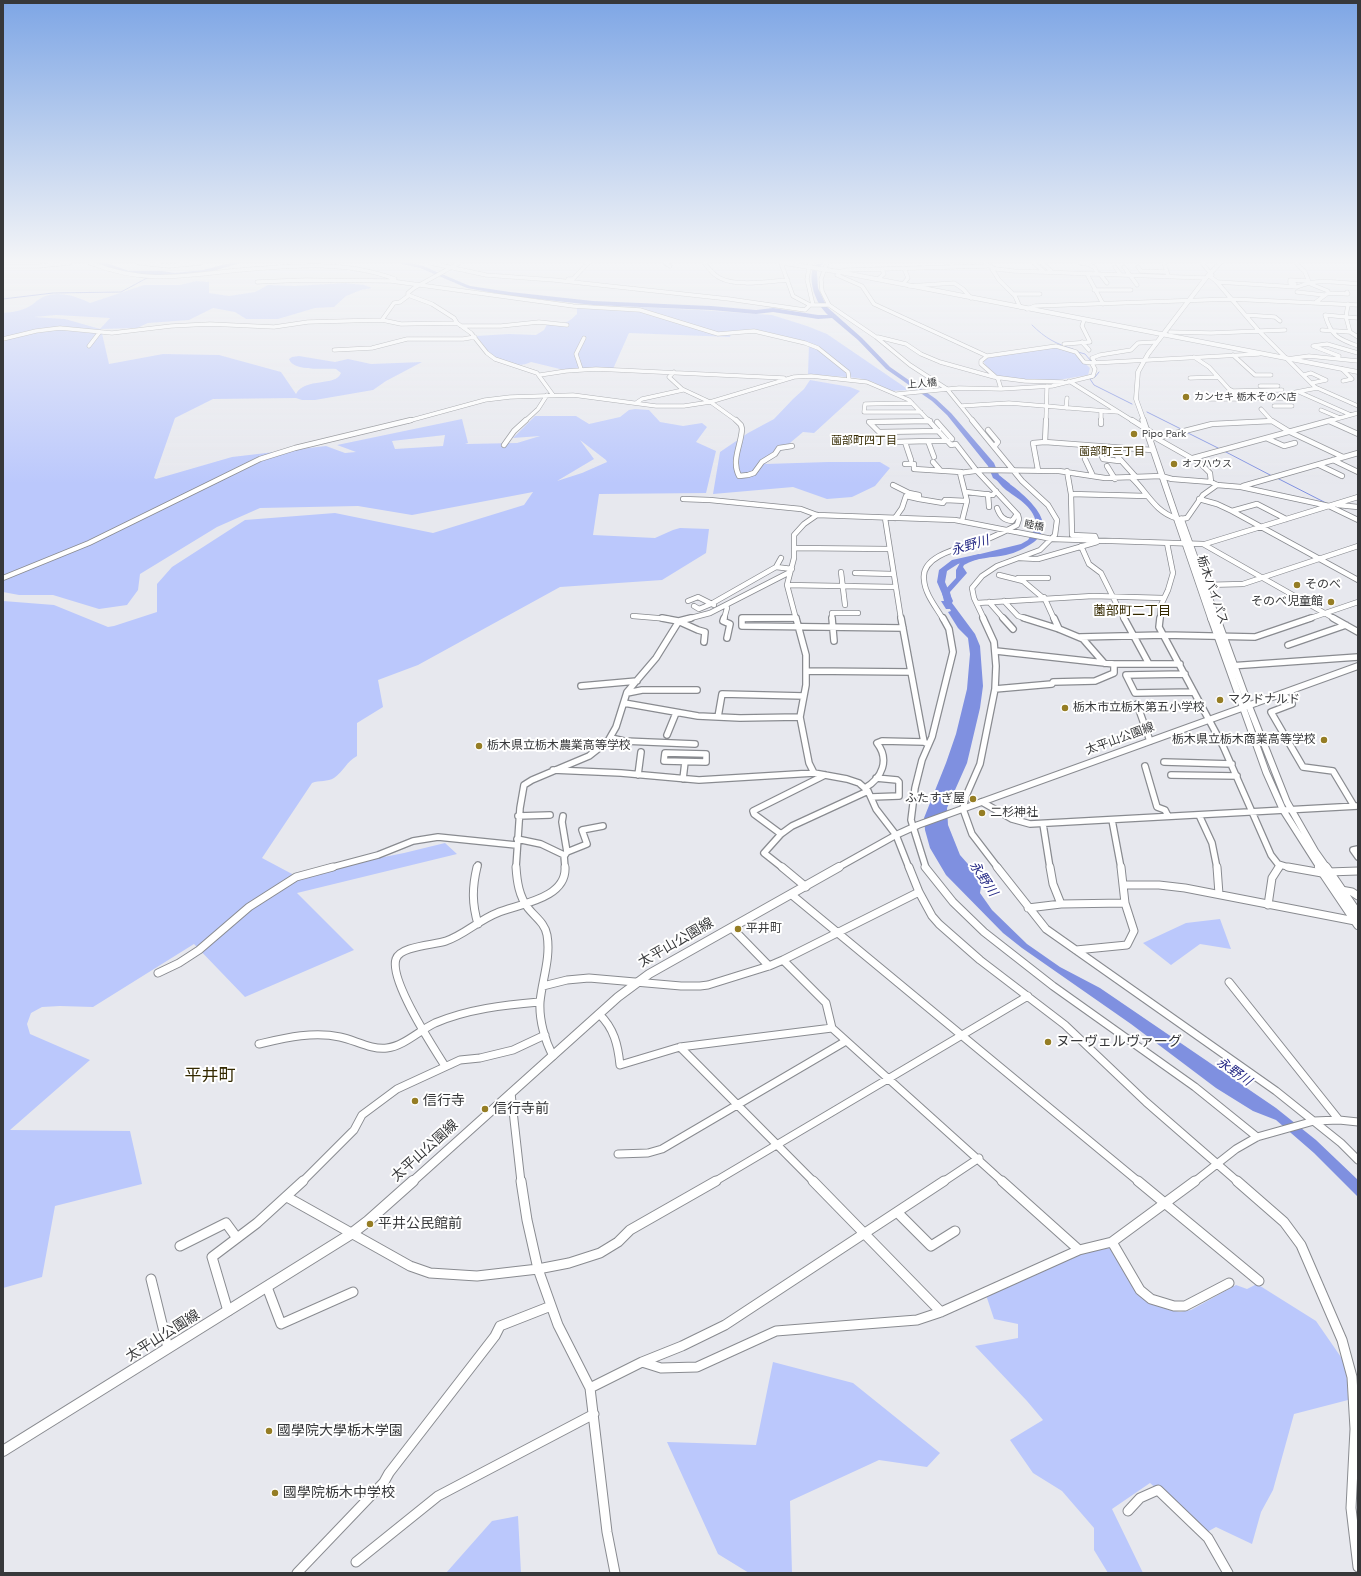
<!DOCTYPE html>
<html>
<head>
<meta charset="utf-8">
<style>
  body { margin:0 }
  #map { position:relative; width:1361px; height:1576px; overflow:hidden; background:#e7e8ee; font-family:"Space Grotesk",sans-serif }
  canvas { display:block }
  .frame { position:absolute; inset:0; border:4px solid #37383a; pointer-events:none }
</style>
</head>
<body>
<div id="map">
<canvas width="1361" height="1576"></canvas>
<div class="frame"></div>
</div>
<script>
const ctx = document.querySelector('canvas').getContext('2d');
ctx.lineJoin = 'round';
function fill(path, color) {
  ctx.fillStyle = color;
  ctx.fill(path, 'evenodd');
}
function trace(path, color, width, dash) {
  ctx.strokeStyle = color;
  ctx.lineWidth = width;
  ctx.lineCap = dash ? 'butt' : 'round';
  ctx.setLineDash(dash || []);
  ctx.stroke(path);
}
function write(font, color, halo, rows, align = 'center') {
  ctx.font = font + ' "Space Grotesk","Noto Sans JP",sans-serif';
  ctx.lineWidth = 4;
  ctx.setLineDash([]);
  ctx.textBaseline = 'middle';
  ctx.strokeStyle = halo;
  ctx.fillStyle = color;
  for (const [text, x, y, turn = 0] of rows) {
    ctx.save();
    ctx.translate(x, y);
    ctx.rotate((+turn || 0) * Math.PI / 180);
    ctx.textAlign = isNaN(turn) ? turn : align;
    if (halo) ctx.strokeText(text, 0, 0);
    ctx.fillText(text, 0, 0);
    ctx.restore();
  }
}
const green = new Path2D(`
  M196 281 209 282V293L229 296 255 292 268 285 295 286 345 283 364 285 372 288 361 290 346 296 334 307 315 308 278 319H246L235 312 213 308 189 320 148 323 137 328 101 329 109 364 163 354 219 355 281 372 296 394C305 377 336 387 341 373L336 369C325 368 293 372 289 359L292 357 299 356 335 362 348 359 371 364 422 362 386 381 373 390 315 400H302L296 398 213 399 175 418 154 478 156 479 232 457 326 446 345 453 356 452 337 445 462 419 468 443 465 444 517 443 540 436 513 438 535 416H576L589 424 620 417 629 410 635 409 649 410 660 422 683 426 702 423 707 427 696 442 716 451 706 493 599 494 593 535 655 538 673 530 680 528 709 529 706 553 662 580 560 587 418 665 378 680 383 707 357 723V756C347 761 343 772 334 778 328 782 319 780 312 783L262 858 294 875 404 853 445 843 457 854 297 893 354 950 245 997 194 944 93 1007 60 1006 42 1007 31 1013 27 1024 30 1034 90 1060 10 1130 130 1131 142 1184 55 1206 42 1277 3 1288V601L54 605 108 627 114 626 157 612V584L172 567 245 520 335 513 433 533 524 505 533 492 412 515 358 506 260 508 217 527 140 574 138 590 127 605 99 609 53 595H19L3 592V313C12 312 22 311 30 306 34 304 38 299 43 297 56 290 78 296 90 303L144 285H180ZM56 315 109 318H110L100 329 65 319 34 317ZM445 435 443 446 395 449 392 441ZM580 440 606 460 607 462 582 473 557 481 594 459Z
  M577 304 699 310 772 315 807 326 827 334 909 390 891 391 873 382 858 378 808 374 809 344 750 331 731 333 730 337 629 333 613 369 564 370 531 362C520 368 505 364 495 358 487 353 482 342 476 336L509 334 536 335 544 330 547 324C561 325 566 325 577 314Z
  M1056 347 1074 353 1090 368 1088 375 1046 382 1002 379 988 369 983 361 989 357Z
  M810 380 850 387 860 391 814 433 803 432 765 464 828 462H880L890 468 875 486 852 497 827 499 793 487 713 494 720 452 748 433 774 419 793 399 804 389Z
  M1220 919 1231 949 1200 944 1171 965 1143 943 1186 923Z
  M1110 1248 1141 1297 1169 1310 1180 1312 1191 1310 1236 1285 1247 1289 1257 1284 1316 1321 1343 1360 1347 1380 1348 1400 1294 1414 1273 1490 1261 1512 1252 1544 1216 1527 1207 1532 1150 1483 1112 1509 1143 1573H1108L1094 1550V1528L1062 1491 1033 1473 1010 1440 1043 1420 1027 1401 975 1346 1018 1338V1324L994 1319 986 1295 1083 1253Z
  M773 1362 853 1383 940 1453 927 1467 879 1460 790 1501 792 1573H749L718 1554 667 1442 756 1445Z
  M518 1516 521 1573H446L492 1521Z`);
const water = new Path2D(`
  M998 475C1015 488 1063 520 1034 542 1025 548 1016 553 1006 555 992 558 977 557 964 565L963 567 967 573 950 592 952 603 975 634 980 646 983 686 980 708 967 763 947 808 948 825 960 855 982 880 980 893 992 910 1027 944 1060 967 1100 988 1276 1108 1316 1140 1358 1180V1197L1314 1153 1276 1120 1253 1111 1216 1088 1131 1024 1022 948 1003 933 946 875 930 848 925 830 924 818 946 763 956 734 967 689 970 654 968 638 958 628 948 612 951 611 950 609H946L941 601H944L942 593 956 578V570L961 561 972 556 1021 544 1028 540 1037 526C1034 507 1020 500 1006 490 1001 486 997 480 993 476Z`);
const stream = new Path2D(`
  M3 299 53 293 121 292 147 278
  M1032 325C1045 338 1056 344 1073 349
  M1078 352 1085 354 1091 361
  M1099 372 1095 377 1090 379 1094 385 1132 404
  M1147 412 1183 430
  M1186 432 1220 449
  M1224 451 1272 476
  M1277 478 1326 503`);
const river = new Path2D(`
  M97 263H106L129 271H162L175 273 203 270 230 263H240L203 274 175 277 162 275H128Z
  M398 263H410L423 266 470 286 510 292 593 301 711 306 756 310 773 308 818 315H828C816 304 807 281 814 265L824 263 818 267 817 273 818 288 827 307 862 338 890 367 936 399 951 413 994 463 999 475 1010 484 1006 486 993 478 988 466 947 415 932 401 886 369 858 340 832 318 818 319 773 312 756 314 711 310 593 305 510 296 467 288 420 268Z
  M979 554 983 556 982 558 958 564 947 571 945 582 953 601 952 603H946L937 582 939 570 952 560Z`);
const minorFar4 = new Path2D(`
  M90 263C141 283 178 277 230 271 285 266 342 259 395 279
  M139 263 169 266 201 263
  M430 263 486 275 554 280 729 299 805 310 810 305
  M665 263 670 266
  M704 263C709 268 713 275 720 278 737 287 769 281 788 280
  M781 263 793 296 810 305H829
  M810 263 807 279 813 305
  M827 263 821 279 822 291 829 305 876 337 910 365 947 389 973 421
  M1034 263 1043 271
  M1042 263 1051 271
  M1080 263 1088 264
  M1087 263 1095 268 1097 273
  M1164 263 1168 275
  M1202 263 1212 275
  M1296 263 1305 272 1309 282
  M985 264 996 269 1014 271 1206 278
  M3 266H39L70 263
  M987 266 847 270 842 271 837 275 862 286 874 304 987 356
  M1115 267 1120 274
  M1124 267 1137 285
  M1138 267 1141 271 1166 272
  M992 269 999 280 1015 296 1020 307
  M1087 274 1103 304
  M1100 274 1107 283
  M1208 275 1216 281 1259 331 1315 387 1358 406
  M568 279H573L588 263
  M878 279 884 274 882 269
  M257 282 305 280 391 281 573 306 640 310 718 334 754 331 805 343 818 348 848 372 849 379
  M1218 282 1297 287C1318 278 1336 282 1358 284
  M1308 283 1328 291V293L1316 302
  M903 284 908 278 904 268
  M1295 284 1290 283V280L1308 281
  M909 286 954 283 963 289 971 298
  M1094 290H1131
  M1297 292 1324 295
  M1328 293 1348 294 1347 292
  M1013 294H1040
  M408 295 432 304 454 318 457 323 471 333 487 353 495 359 537 373 553 395
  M1348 304 1346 317 1358 318
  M1027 309 1035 306 1231 299 1358 305
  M1245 315 1275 317 1280 321
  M382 320 394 303 400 302 408 296V293L414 288 459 263
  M461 326H501L539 322 567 325
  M1322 330 1350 332
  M1170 332 1211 333 1285 330
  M878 337 906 344 921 354 940 362 994 377 1025 381 1063 382
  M1358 337 1350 332 1346 317 1325 315C1331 336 1338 339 1358 346
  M3 339 36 331 60 328 112 333 171 326 210 324 274 327 308 322 382 320 401 324 457 323
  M1082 342 1089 350
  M1064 344 1090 342 1082 326 1084 320
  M89 346 99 333
  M1313 346 1327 344 1358 353
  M1313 346 1339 356
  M334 350 372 348 407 339H463L475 337
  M1233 355 1255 375H1271
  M1194 357 1209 367 1229 389 1233 391 1238 399 1289 398 1286 394 1317 388
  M1287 359 1309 356 1358 361
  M1095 362 1092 358 1100 355 1131 350 1138 343 1155 342
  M581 369 576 354 584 338
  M1342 369 1352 379 1343 381
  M674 372 669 377 682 389 712 403 737 421
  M540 375 566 371 596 369 784 378
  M1304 375 1311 373 1326 380 1312 383
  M1190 378 1218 377
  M1069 381 1133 421
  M1260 386H1278
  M1001 389 998 379 981 364V361L987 356 1056 346 1076 352 1084 362 1093 363 1259 354
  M1233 391 1282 390
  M1299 392 1351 415
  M897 394 959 388 1001 389 1052 386 1093 376 1095 369 1092 364 1093 363
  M1207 399H1238
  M636 403 642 399 683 390
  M912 403 865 404 864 412H921
  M961 406 1009 403 1118 412
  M1274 406H1292
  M1066 408 1067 398
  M1261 409 1272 421
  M1321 410 1340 418
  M1101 411V421
  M408 421 485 400 510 397 573 395 656 406H684L710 402 794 377 811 376 867 382 909 400 929 421
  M525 421 538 409 547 395
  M1046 421 1047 386
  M1329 421 1358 413`);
const minorFar3 = new Path2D(`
  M736 420 741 425 742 429C741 446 731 460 739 476L748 475 754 473 762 462 775 454 779 448 792 446
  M928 420 951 445 956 444 976 470 1018 515 1019 519 1017 525C1006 531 995 536 983 541 965 547 920 554 924 580 925 594 936 607 943 619
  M972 420 1022 481 1048 505 1057 520 1055 535 1040 550 997 566 982 576 972 588 974 598 984 619
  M1101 420V424
  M1132 420 1151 432
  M930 421 869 422 879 432 939 431
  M1329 421 1358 434
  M937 422 952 439
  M988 430 998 442 994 447
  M1147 433 1200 463 1210 473 1211 482
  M1157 438 1212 424 1272 421 1290 432 1343 457
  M1266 438 1284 446 1295 443
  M893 442 928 441
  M905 442 911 460
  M1045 442 1046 420
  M504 445 514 431 526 420
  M1109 447 1135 476
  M1101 454 1103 459 1119 461
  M934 457 928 441H948
  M1193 458 1332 420
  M1085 459 1093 476
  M1333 460 1358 472
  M933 462 940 470
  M905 464H914V469L961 472
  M1319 465 1342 476
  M1107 466 1115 479
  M1038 470 1033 443 1045 442 1152 450
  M1132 478C1147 492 1155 512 1176 518
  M893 485 909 493 919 495V499L906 496 902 508 895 518
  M1243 486 1358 453
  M966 492 993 495 996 491
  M988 494 989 507
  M1071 494 1147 496
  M683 499 710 500 801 509 817 515 955 520 1052 539 1203 544 1335 619
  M919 499 943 503 945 500 967 501
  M1199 499 1217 504 1232 511 1358 580
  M1338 505 1358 507
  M997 508C1000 516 1003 520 1012 521L1017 514
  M1232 511 1257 504 1286 519
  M885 518 901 619
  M1181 519 1187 518 1203 495 1217 485
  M962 521 967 501 960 473 982 470 1059 471 1105 478 1161 476 1172 479 1211 482 1217 485 1241 487 1329 506 1358 520
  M1205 544 1358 497
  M1081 546 1089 564 1101 573 1124 619
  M794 548 889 549
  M1019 558 1038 559 1097 542 1095 536 1072 535 1071 494 1067 471
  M776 567 792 569
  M841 572 845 605
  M855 573 893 574
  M999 575 1023 581 1042 597
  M3 578 89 543 260 459 295 448 411 420
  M1018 578H1048
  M787 585 895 587
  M1205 585 1243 584 1358 546
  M1044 597 1054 619
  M688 601 698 597 714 605
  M1004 601 1018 616 1027 619
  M989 602 1004 619
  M977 603 1093 596 1163 598
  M694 606 699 609 711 604 776 567 781 558
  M633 616 669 619
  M687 619 710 613 790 572
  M724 619 727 608 726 606
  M742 619 796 618
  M796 619 787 585 794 558V535L804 524 817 515
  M832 619V613H858
  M1160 619 1161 605 1168 590 1173 573 1167 543
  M1308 619 1358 602`);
const minorFar2 = new Path2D(`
  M662 618 678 621 698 630 705 632 704 642
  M724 618 723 621 730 624 727 638
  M796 618H742V626L903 628
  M796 618 806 655V685L800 717 809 763 814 773
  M832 618 834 641
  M901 618 924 742 928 744
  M983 618 994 642 996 666 995 689 980 764 966 796 963 809 972 834 998 868
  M1003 618 1013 629
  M1024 618 1059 629 1083 639 1104 663
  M1054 618 1059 629
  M1124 618 1149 664H1180
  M1160 618 1159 627 1223 746 1271 855 1278 864 1291 868
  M1333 618 1358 632
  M1080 637 1164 635 1255 637 1311 618
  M1288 645 1346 625
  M996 651 1114 664H1149
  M1230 666 1358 657
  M807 671 911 672
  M1185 674 1126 675 1135 693 1194 692
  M581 686 637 681
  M995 689 1052 684 1053 682 1095 681 1114 673V664
  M627 693 642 690H697
  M1282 694 1291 701 1292 704 1271 712 1303 767 1333 771 1354 806
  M624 703 698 716 740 718 800 717
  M1137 704 1150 741
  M718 717 722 694 804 696
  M667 735 676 713
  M611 738 624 741 695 744
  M665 753 706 754V762L664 761Z
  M1164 762 1232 764
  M1145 766 1157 807 1165 810 1168 816
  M553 770 621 773 699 780 814 773 847 779 859 783 868 791 876 809 896 835 909 868
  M638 775 641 752
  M1171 775 1237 776
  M683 779 685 762
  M865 788C882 778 890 760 877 743L882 741 924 742
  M871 797 899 796V782L897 780 876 778
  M982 802 1012 819 1030 824 1358 806
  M1199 815 1212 843 1217 868
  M518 816 550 815
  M563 816 562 822 567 852 565 855
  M1112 820 1121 868
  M1043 824 1050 868
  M781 834 754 814 753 811 825 775
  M517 839 541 844 564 855 565 868
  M1358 849 1353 850 1358 857
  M567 852 587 844 582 830 603 826
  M329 868 378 855 413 841 438 837 516 845
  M477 868 478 865
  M516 868 520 808 524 785 532 780 589 756 608 741 616 727 627 692 656 658 679 621 691 618
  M783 868 764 853 781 834 792 826 868 791
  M926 868 911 820 915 788 922 760 932 737 953 652 949 629 943 618
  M1279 868 1281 865`);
const minorFar1 = new Path2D(`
  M477 867C472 888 472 904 478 924
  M516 867C517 882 519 896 528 908 535 917 545 923 547 935 551 958 542 980 540 1002 539 1020 545 1041 553 1056
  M782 867 806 887
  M909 867 919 892 932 916 939 924 980 960 1065 1025 1146 1102 1238 1182
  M925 867 953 902 984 932 1053 986 1195 1087 1257 1137
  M997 867 1046 929 1276 1091 1341 1143 1358 1160
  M1050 867 1053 884 1061 904
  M1217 867 1219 894
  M1288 867 1322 873
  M1328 872 1358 871
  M1123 885H1159L1185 888 1355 921
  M1341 890 1352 892 1358 896
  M792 895 1139 1182
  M1268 905 1272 878 1279 867
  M1028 908 1061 904 1125 903
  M732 928 769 966
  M1076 950 1127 945 1134 931 1125 903 1121 867
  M783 960 826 1003 832 1028 1003 1182
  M158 973 179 963 199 950 249 907 296 877 333 867
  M1229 982 1339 1120
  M543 986 567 980 589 978 681 986H700L708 985 769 966 783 960 919 892
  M599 1014C614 1028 618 1045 620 1065L680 1047 832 1028
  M259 1044C285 1038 313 1031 340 1037 355 1040 371 1050 387 1048 404 1046 420 1030 435 1023 468 1009 504 1005 539 1002
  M680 1047 814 1182
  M445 1066C433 1047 389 980 396 959 400 946 435 945 446 941 464 935 479 920 497 913 518 904 567 899 565 867
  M511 1093 521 1182
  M618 1154 648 1153 662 1149 846 1041
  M302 1182 354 1130 362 1115 397 1089 460 1060 480 1058 513 1050 545 1035
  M714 1182 1028 996
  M943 1182 979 1158
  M1194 1182 1236 1149 1257 1137 1314 1121 1339 1120 1358 1122`);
const minor = new Path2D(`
  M521 1181 527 1220 538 1269 558 1325 590 1388 607 1532 615 1573
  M813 1181 941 1312
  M1002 1181 1079 1250
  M1138 1181 1259 1281
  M1237 1181 1284 1222 1301 1245 1342 1340 1352 1377 1355 1429 1351 1508 1358 1567
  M287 1197 410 1266 430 1273 477 1276 538 1269 569 1263 600 1253 618 1242 630 1230 716 1181
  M897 1212 931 1246 955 1231
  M1112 1242 1140 1290 1151 1299 1174 1306H1185L1229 1283
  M180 1246 226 1223 237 1238
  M151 1279 168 1348
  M267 1287 281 1324 353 1292
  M228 1311 212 1257 257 1223 303 1181
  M642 1362 661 1368 697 1367 776 1331 917 1320 941 1312 1079 1250 1112 1242 1195 1181
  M590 1388 642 1362 682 1346 725 1325 944 1181
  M1128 1511 1140 1498 1158 1490 1208 1538 1228 1573
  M356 1562 438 1496 594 1414
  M297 1573 384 1482 389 1473 495 1336 500 1326 551 1306`);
const majorFar4 = new Path2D(`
  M784 263 840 272 1358 372
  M1144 421 1136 399 1138 372 1148 354 1206 278 1220 263`);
const majorFar3 = new Path2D(`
  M1143 420 1211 619
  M1181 519 1217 619`);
const majorFar2 = new Path2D(`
  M1211 618 1266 772 1283 810 1320 868
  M1217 618 1249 706 1287 802 1315 851 1327 868
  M837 868 896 835 918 825 1358 666`);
const majorFar1 = new Path2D(`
  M1319 867 1358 925
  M1326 867 1358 914
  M412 1182 618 997 649 974 839 867`);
const major = new Path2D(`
  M3 1451 351 1234 368 1221 413 1181`);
const markers = [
  [1186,397,4,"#957d24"],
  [1134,434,4,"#957d24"],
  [1174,464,4,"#957d24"],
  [1297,585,4,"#957d24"],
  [1331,602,4,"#957d24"],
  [1220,700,4,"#957d24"],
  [1065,708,4,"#957d24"],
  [1324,740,4,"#957d24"],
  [479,746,4,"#957d24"],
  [973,799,4,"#957d24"],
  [982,813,4,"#957d24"],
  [738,929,4,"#957d24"],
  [1048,1042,4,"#957d24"],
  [415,1101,4,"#957d24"],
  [485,1109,4,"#957d24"],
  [370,1224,4,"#957d24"],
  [269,1431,4,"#957d24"],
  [275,1493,4,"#957d24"]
];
const farStreetnames = [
  ["上人橋",922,384,-5],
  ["睦橋",1034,526,11]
];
const farPoinames = [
  ["カンセキ 栃木そのべ店",1194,397],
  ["Pipo Park",1142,434],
  ["オフハウス",1182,464]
];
const farNeighbourhoodnames = [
  ["薗部町四丁目",864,441],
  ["薗部町三丁目",1112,452]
];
const poiNames = [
  ["そのべ",1305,585],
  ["そのべ児童館",1323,602,"right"],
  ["マクドナルド",1228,700],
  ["栃木市立栃木第五小学校",1073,708],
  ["栃木県立栃木商業高等学校",1316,740,"right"],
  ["栃木県立栃木農業高等学校",487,746],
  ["ふたすぎ屋",965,799,"right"],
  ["二杉神社",990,813],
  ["平井町",746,929]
];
const streetNames = [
  ["栃木バイパス",1212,590,71],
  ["太平山公園線",1120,739,-20]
];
const waterNames = [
  ["永野川",970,546,-17],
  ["永野川",983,879,56],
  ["永野川",1234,1072,35]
];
const neighbourhoodNames = [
  ["薗部町二丁目",1132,611]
];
const nearStreetnames = [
  ["太平山公園線",676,943,-30],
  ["太平山公園線",425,1151,-42],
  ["太平山公園線",163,1336,-32]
];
const nearPoinames = [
  ["ヌーヴェルヴァーグ",1056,1042],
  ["信行寺",423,1101],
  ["信行寺前",493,1109],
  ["平井公民館前",378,1224],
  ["國學院大學栃木学園",277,1431],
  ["國學院栃木中学校",283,1493]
];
const nearQuarternames = [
  ["平井町",210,1076]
];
fill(green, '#bbc8fc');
fill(water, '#7f90e0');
trace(stream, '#7f90e0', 1);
fill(river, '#7f90e0');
trace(minorFar4, '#898b90', 4.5);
trace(minorFar3, '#898b90', 6);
trace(minorFar2, '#898b90', 8);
trace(minorFar1, '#898b90', 9);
trace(minor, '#898b90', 11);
trace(majorFar4, '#898b90', 5);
trace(majorFar3, '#898b90', 7);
trace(majorFar2, '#898b90', 8);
trace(majorFar1, '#898b90', 10);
trace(major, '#898b90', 12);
trace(minorFar4, '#fff', 3.5);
trace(minorFar3, '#fff', 4.5);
trace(minorFar2, '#fff', 5.5);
trace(minorFar1, '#fff', 7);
trace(minor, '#fff', 9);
trace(majorFar4, '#fff', 4);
trace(majorFar3, '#fff', 5.5);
trace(majorFar2, '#fff', 6);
trace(majorFar1, '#fff', 8);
trace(major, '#fff', 10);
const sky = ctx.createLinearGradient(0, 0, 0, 484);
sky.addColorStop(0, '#7ea6e5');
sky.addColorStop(0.54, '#f4f5f7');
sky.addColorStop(1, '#f4f5f700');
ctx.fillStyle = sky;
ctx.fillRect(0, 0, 1361, 484);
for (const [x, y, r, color] of markers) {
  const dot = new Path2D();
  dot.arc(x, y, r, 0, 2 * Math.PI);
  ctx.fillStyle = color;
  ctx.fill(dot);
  trace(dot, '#fff', 1.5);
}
write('10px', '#37383a', '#fff', farStreetnames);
write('10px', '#37383a', '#fff', farPoinames, 'left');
write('11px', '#342900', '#fff', farNeighbourhoodnames);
write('12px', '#37383a', '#fff', poiNames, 'left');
write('12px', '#37383a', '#fff', streetNames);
write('italic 13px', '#252985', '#fff', waterNames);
write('13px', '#342900', '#fff', neighbourhoodNames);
write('14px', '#37383a', '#fff', nearStreetnames);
write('14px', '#37383a', '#fff', nearPoinames, 'left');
write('17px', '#342900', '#fff', nearQuarternames);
</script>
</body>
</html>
